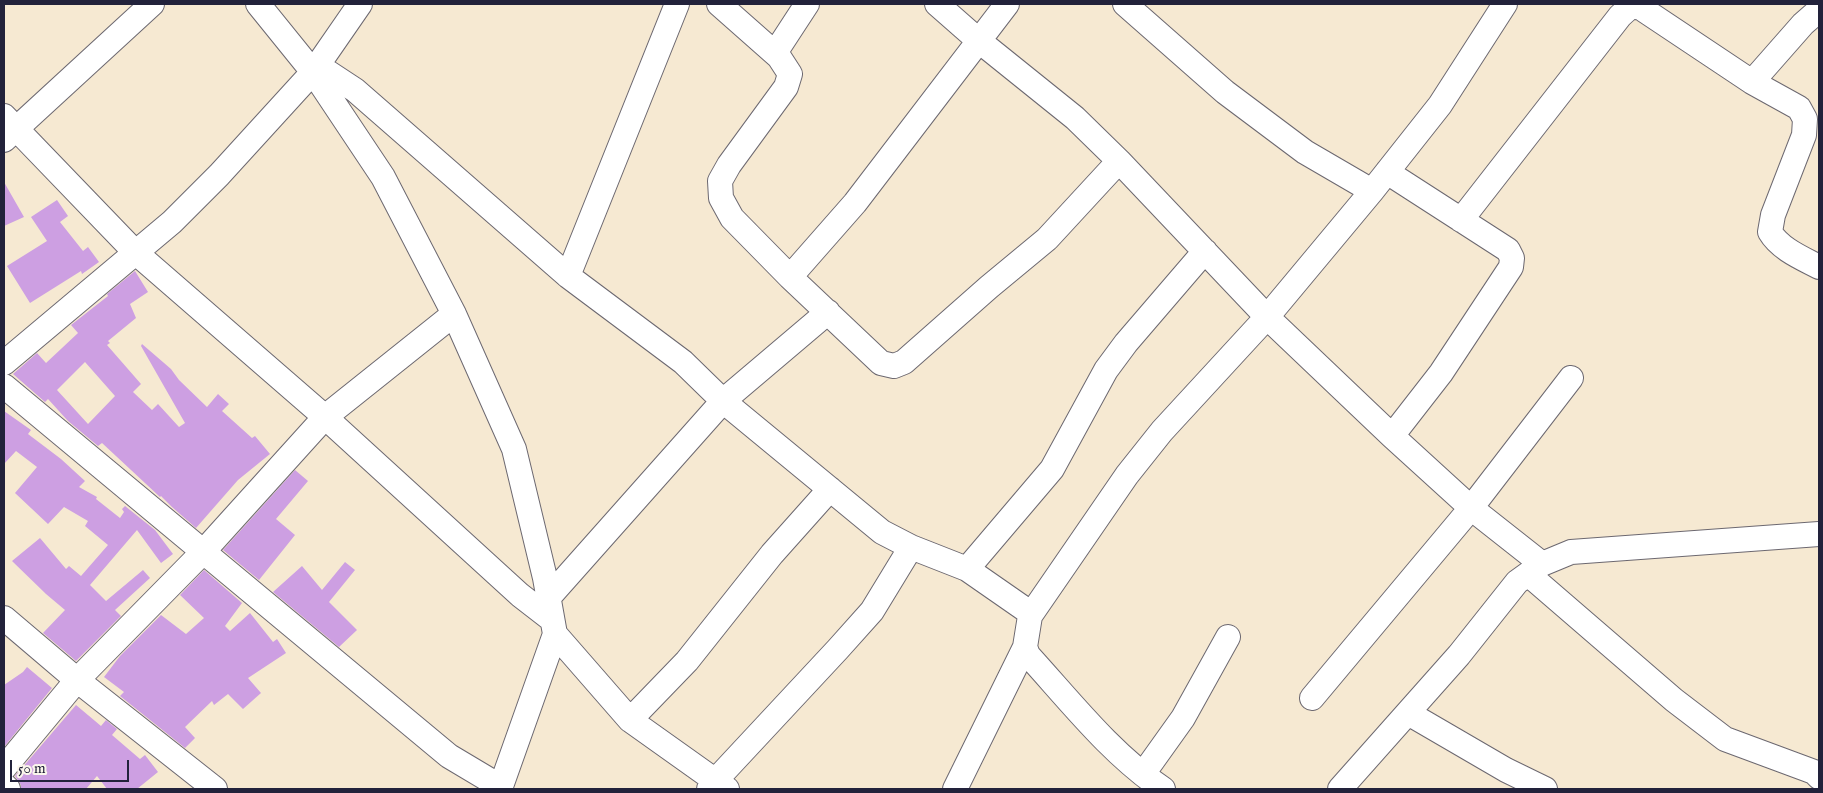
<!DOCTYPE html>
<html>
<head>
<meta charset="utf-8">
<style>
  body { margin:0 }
  #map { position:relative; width:1823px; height:793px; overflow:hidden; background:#f6e9d2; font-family:"IM FELL English",serif }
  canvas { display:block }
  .frame { position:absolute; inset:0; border:5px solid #22223b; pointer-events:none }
  .scale { position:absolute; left:10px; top:760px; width:119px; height:22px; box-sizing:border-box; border:2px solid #22223b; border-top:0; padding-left:6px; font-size:15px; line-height:18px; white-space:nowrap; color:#22223b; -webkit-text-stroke:4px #fbf7ec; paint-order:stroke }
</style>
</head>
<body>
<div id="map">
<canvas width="1823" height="793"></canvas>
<div class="frame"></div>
<div class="scale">50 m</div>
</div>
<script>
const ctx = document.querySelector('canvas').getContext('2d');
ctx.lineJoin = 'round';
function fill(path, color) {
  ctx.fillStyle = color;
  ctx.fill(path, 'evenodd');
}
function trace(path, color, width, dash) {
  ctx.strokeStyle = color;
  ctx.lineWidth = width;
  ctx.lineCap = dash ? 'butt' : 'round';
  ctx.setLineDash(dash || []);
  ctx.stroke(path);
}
const building = new Path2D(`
  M4 182 24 217 4 226Z
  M57 200 68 216 60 222 83 251 88 247 99 262 82 274 81 271 30 303 7 266 47 241 31 217Z
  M135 271 148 292 130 304 136 318 108 341 110 343 107 345 141 384 133 392 152 410 158 404 179 427 185 423 141 346 142 344 171 369 179 380 207 407 218 394 229 404 222 411 252 438 255 436 270 454 238 480 196 528 172 507 161 496 160 497 102 443 98 446 68 421 48 399 45 402 13 374 37 353 46 363 78 333 71 325 108 296 107 294ZM85 362 115 396 88 424 57 390Z
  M4 411 31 430 28 434 61 459 85 481 79 487 97 497 96 499 120 518 124 512 122 509 125 506 155 530 173 554 161 563 137 530 90 585 106 601 143 570 150 578 115 610 121 616 76 661 43 633 65 610 46 594 12 561 40 538 66 569 69 566 81 576 108 545 85 526 88 521 64 507 48 524 15 493 37 467 16 451 4 464Z
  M295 470 308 481 276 519 295 535 259 580 223 550Z
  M345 562 355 570 329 602 357 630 339 647 273 592 302 566 322 590Z
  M204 570 242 603 225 626 230 631 250 613 273 642 277 639 286 653 248 678 261 693 243 709 228 694 214 705 212 701 185 727 195 738 185 748 120 696 124 692 104 677 120 656 161 615 186 634 204 618 180 595Z
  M27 667 52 688 4 747V685L23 672Z
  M76 705 101 726 106 720 117 729 112 735 140 759 145 755 158 772 137 789H107L97 776 86 789H21V785L15 776Z`);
const minor = new Path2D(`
  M258 4 313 72 383 177 454 314 514 449 545 578 555 634 630 720 727 789
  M719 4 779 57 790 74 786 87 729 165 720 181 721 198 732 218 790 277 881 363 894 366 904 362 989 287 1047 239 1119 161
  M937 4 978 40 1075 118 1119 161 1267 317 1392 436 1471 508 1542 564
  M1125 4 1225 92 1305 152 1372 191
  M775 53 807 4
  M317 65 355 90 568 276 683 362 723 401 882 532 911 547 967 569 1026 610 1030 616 1025 647 1028 655C1070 701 1111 754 1163 789
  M1752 82 1803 24 1819 10
  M4 116 135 252 325 417 520 595 551 619
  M4 140 152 4
  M1387 172 1508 250 1512 258 1511 267 1441 373 1392 436
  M1461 220 1620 16 1631 6 1641 8 1752 82 1799 108 1805 119 1804 135 1773 215 1770 232C1780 249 1802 258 1819 267
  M568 276 677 4
  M790 277 855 203 1007 4
  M4 363 172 222 219 175 313 72 360 4
  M4 386 449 756 501 787
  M967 569 1052 469 1106 370 1126 343 1205 251
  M1528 574 1674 700 1725 739 1814 772 1819 777
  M548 598 723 401 828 312
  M1030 616 1127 475 1162 431 1267 317 1372 191 1440 105 1505 4
  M4 618 77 680 215 789
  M1312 698 1471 508 1571 378
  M1408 713 1506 770 1545 789
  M630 720 687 661 772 554 830 489
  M4 768 77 680 203 552 325 417 454 314
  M1143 774 1183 718 1228 637
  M4 785 8 789
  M500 789 555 634
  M709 789 715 781 838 649 872 611 911 547
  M955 789 1025 647
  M1340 789 1459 655 1517 582 1542 564 1571 552 1819 534`);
fill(building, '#cd9fe2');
trace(minor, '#6c6870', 26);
trace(minor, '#fff', 24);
</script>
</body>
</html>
